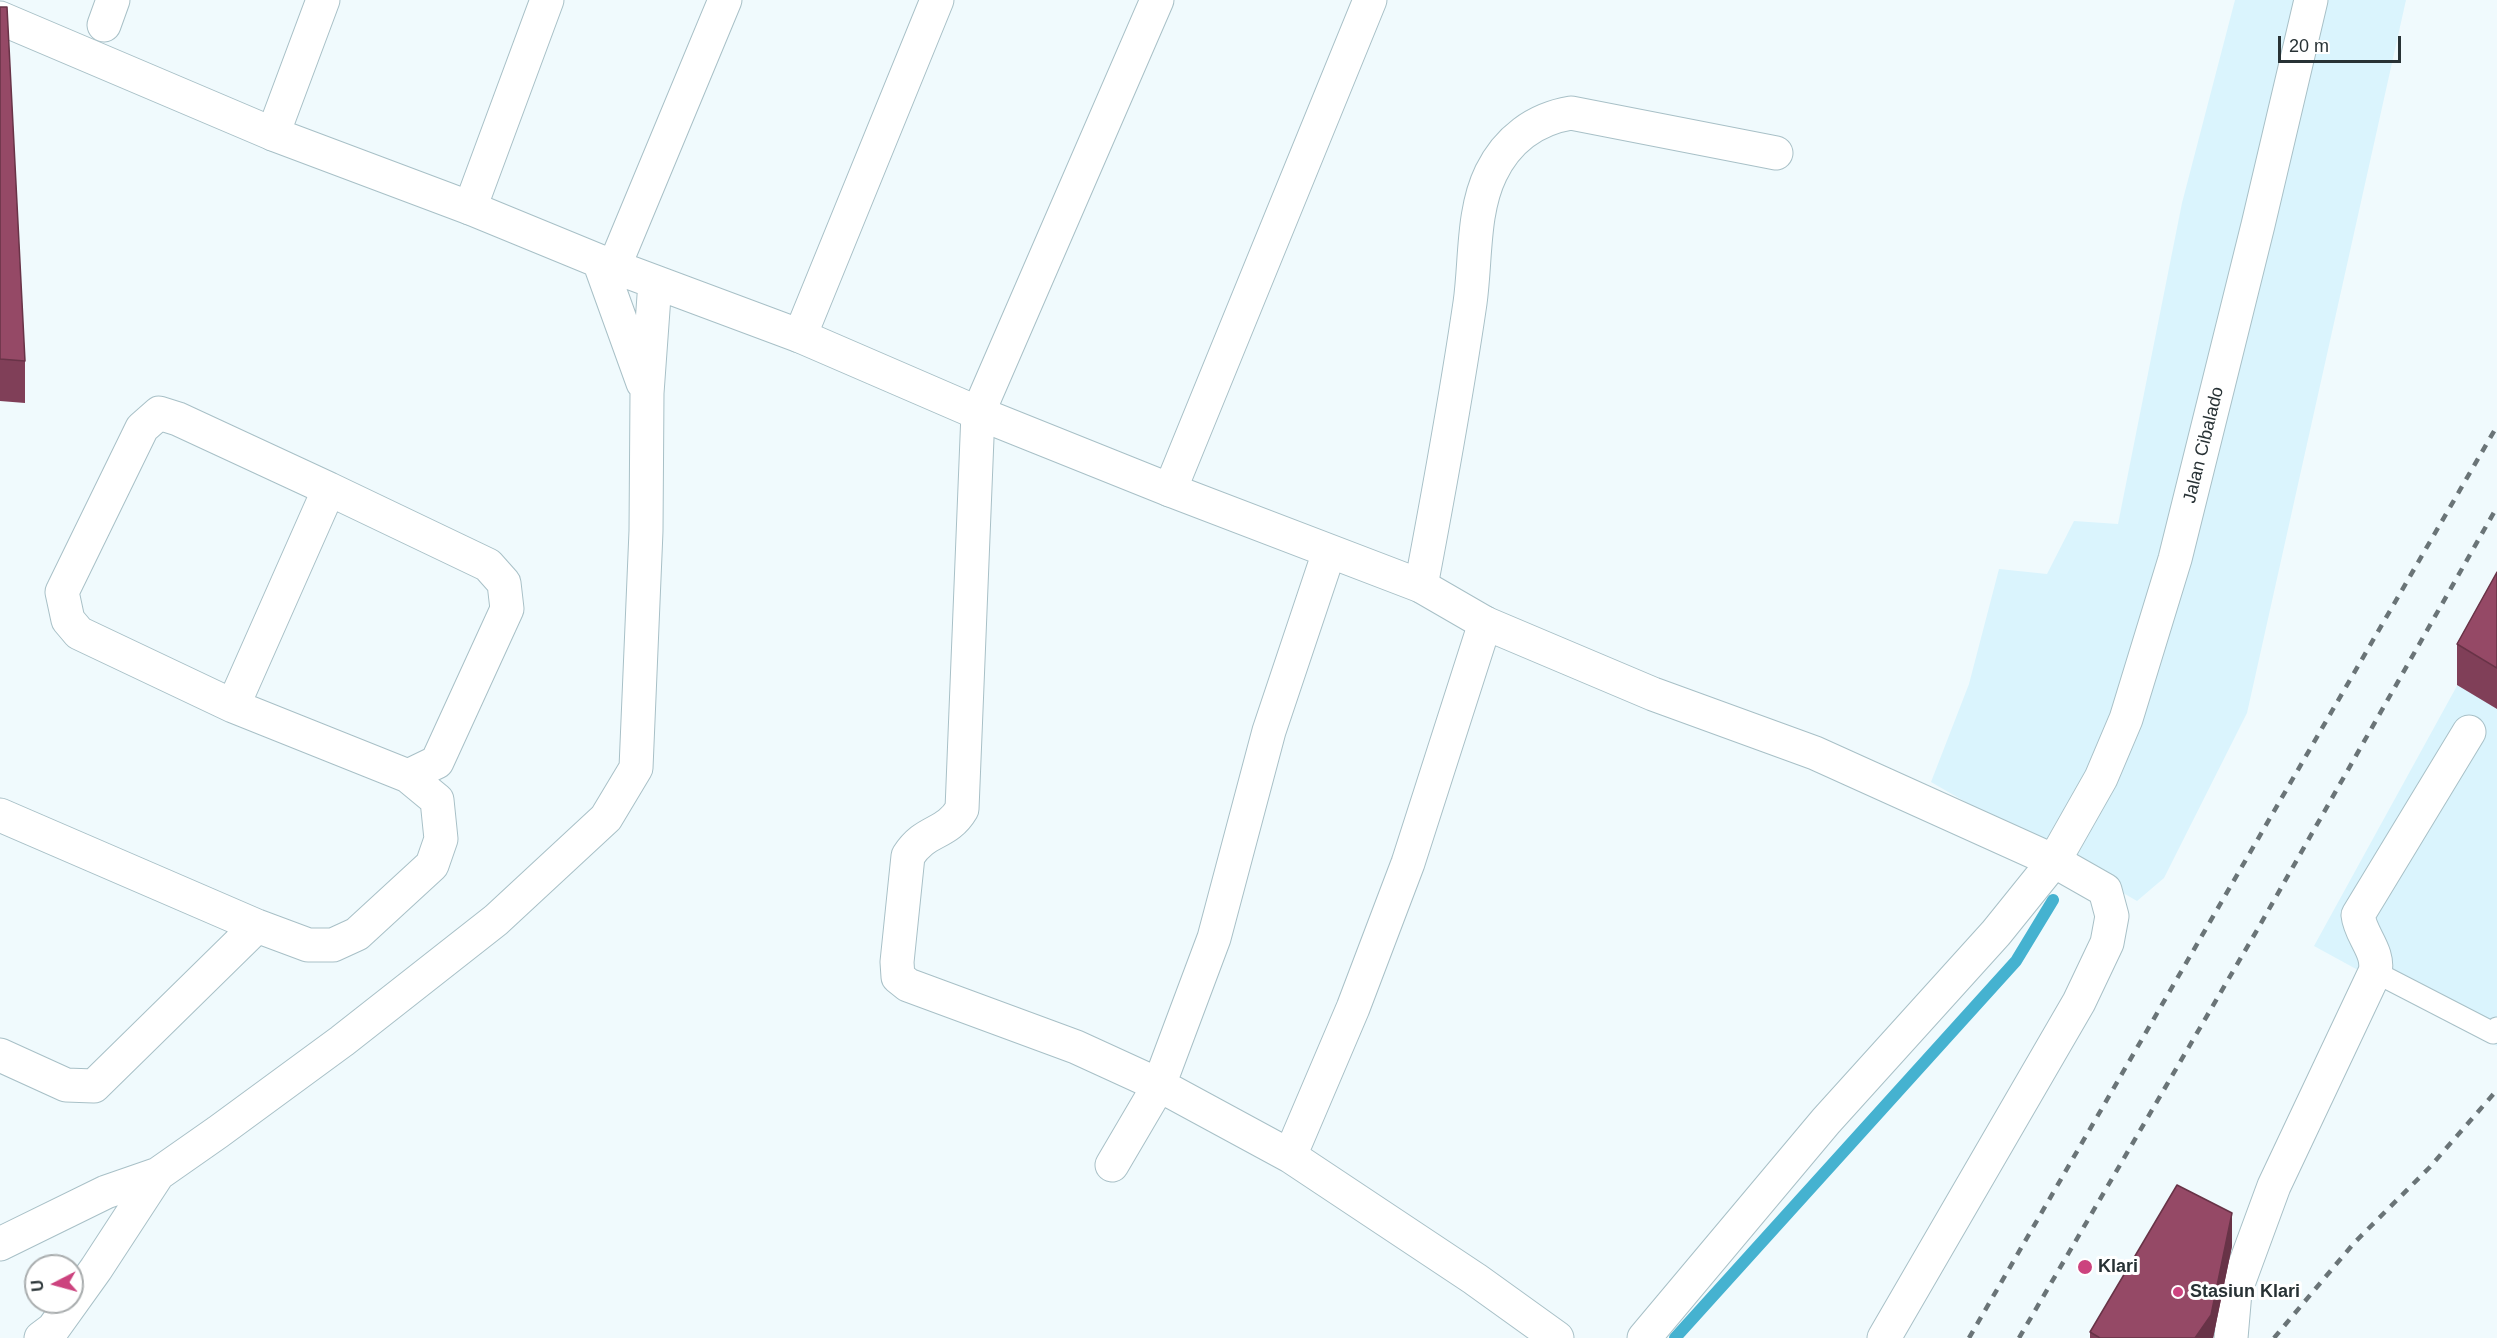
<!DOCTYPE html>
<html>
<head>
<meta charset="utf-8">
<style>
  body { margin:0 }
  #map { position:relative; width:2497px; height:1338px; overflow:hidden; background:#f0fafd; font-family:Arial,sans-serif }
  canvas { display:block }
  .north { position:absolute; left:24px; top:1254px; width:60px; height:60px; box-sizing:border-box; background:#fff; border:2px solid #a9adae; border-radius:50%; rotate:264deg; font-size:16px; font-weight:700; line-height:24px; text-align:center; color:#283235 }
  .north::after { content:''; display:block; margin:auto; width:21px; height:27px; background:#cc437e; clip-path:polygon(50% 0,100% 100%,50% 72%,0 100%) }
  .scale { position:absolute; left:2278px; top:36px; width:123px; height:27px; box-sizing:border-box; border:3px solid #283235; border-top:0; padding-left:8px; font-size:18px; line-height:21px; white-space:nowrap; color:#283235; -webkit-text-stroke:4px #fff; paint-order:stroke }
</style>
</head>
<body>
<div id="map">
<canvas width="2497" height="1338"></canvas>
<div class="north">U</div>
<div class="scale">20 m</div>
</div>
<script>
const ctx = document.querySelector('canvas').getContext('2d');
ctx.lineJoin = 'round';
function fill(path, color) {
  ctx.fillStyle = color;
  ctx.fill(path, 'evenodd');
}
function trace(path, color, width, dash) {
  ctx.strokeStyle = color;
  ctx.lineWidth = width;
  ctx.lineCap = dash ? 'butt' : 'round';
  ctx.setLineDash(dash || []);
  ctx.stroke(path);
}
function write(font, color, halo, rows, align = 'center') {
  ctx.font = font + ' Arial,sans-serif';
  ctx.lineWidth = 6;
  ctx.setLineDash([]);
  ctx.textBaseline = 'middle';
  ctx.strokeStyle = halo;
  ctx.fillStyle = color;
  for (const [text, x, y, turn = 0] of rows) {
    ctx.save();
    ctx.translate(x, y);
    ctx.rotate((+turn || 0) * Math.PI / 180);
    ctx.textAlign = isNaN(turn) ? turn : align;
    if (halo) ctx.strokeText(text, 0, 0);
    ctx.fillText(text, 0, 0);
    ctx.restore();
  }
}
const built = new Path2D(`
  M2235 0H2406L2247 713 2164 878 2137 901 1931 782 1969 684 1999 569 2047 574 2074 521 2118 524 2182 203Z
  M2497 613V1046L2314 946Z`);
const stream = new Path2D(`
  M1675 1338 2016 961 2053 900`);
const service = new Path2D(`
  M2375 972 2493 1033 2497 1028`);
const minor = new Path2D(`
  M1157 0 978 413 962 809C946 836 926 828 908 856L897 962 898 977 908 985 1076 1047 1159 1085 1290 1156 1475 1279 1557 1338
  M104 25 113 0
  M273 134 323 0
  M470 208 547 0
  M614 267 725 0
  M800 336 937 0
  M1170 490 1370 0
  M1421 586C1439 491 1456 398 1470 303 1476 261 1472 212 1491 173 1507 140 1535 119 1571 113L1776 153
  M233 706 329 489 178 419 159 413 142 428 62 592 68 620 79 633 233 706 408 776
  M0 815 257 926 308 945H333L357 934 432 865 441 839 437 800 408 776 437 762 507 609 504 583 488 565 329 489
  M0 1055 66 1085 94 1086 257 926
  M1290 1156 1353 1008 1408 863 1485 623
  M1112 1165 1159 1085 1214 938 1269 731 1329 552
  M1644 1338 1826 1121 1996 933 2054 861
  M2231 1338 2235 1292 2274 1186 2375 972C2380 952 2360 935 2358 915L2469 732`);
const tertiary = new Path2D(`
  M0 18 273 134 470 208 599 261 800 336 978 413 1170 490 1421 586 1485 623 1653 694 1815 753 2054 861
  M599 261 643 383
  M0 1244 106 1192 158 1174 218 1132 342 1041 496 920 606 818 636 768 646 531 647 393 655 282
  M41 1338 53 1329 96 1269 158 1174
  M1884 1338 2079 1002 2107 943 2112 916 2105 890 2054 861 2101 778 2126 719 2175 559 2258 225 2311 0`);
const rail = new Path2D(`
  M1969 1338 2497 426
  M2019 1338 2260 925 2497 507
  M2274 1338 2354 1243 2429 1168 2497 1090`);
const wall = new Path2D(`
  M0 7 25 361V403L0 401Z
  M2497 572V709L2457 685V644Z
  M2232 1246 2213 1338H2090V1332Z`);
const shadedWall = new Path2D(`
  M2232 1213V1246L2213 1338H2195Z`);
const building = new Path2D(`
  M0 7H7L25 361 0 359Z
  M2497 572V668L2457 644Z
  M2177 1185 2232 1213 2211 1315 2195 1338H2100L2090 1332Z`);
const markers = [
  [2085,1267,8,"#cc437e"],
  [2178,1292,6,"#cc437e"]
];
const streetNames = [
  ["Jalan Cibalado",2204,445,-76]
];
const poiNames = [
  ["Klari",2098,1267],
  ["Stasiun Klari",2190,1292]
];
fill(built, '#daf4fd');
trace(stream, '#45b2d0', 12);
trace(service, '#a8c0c7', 23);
trace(minor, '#a8c0c7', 35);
trace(tertiary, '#a8c0c7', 35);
trace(service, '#fff', 21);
trace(minor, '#fff', 33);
trace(tertiary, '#fff', 33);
trace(rail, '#6a7477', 4.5, [8, 8]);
fill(wall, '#803f58');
fill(shadedWall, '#683347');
fill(building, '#954966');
trace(building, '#683347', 1.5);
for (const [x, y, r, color] of markers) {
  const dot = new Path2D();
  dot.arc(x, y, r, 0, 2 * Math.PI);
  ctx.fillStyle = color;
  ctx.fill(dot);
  trace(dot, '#fff', 2);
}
write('18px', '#283235', '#fff', streetNames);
write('bold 18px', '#283235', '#fff', poiNames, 'left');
</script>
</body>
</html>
